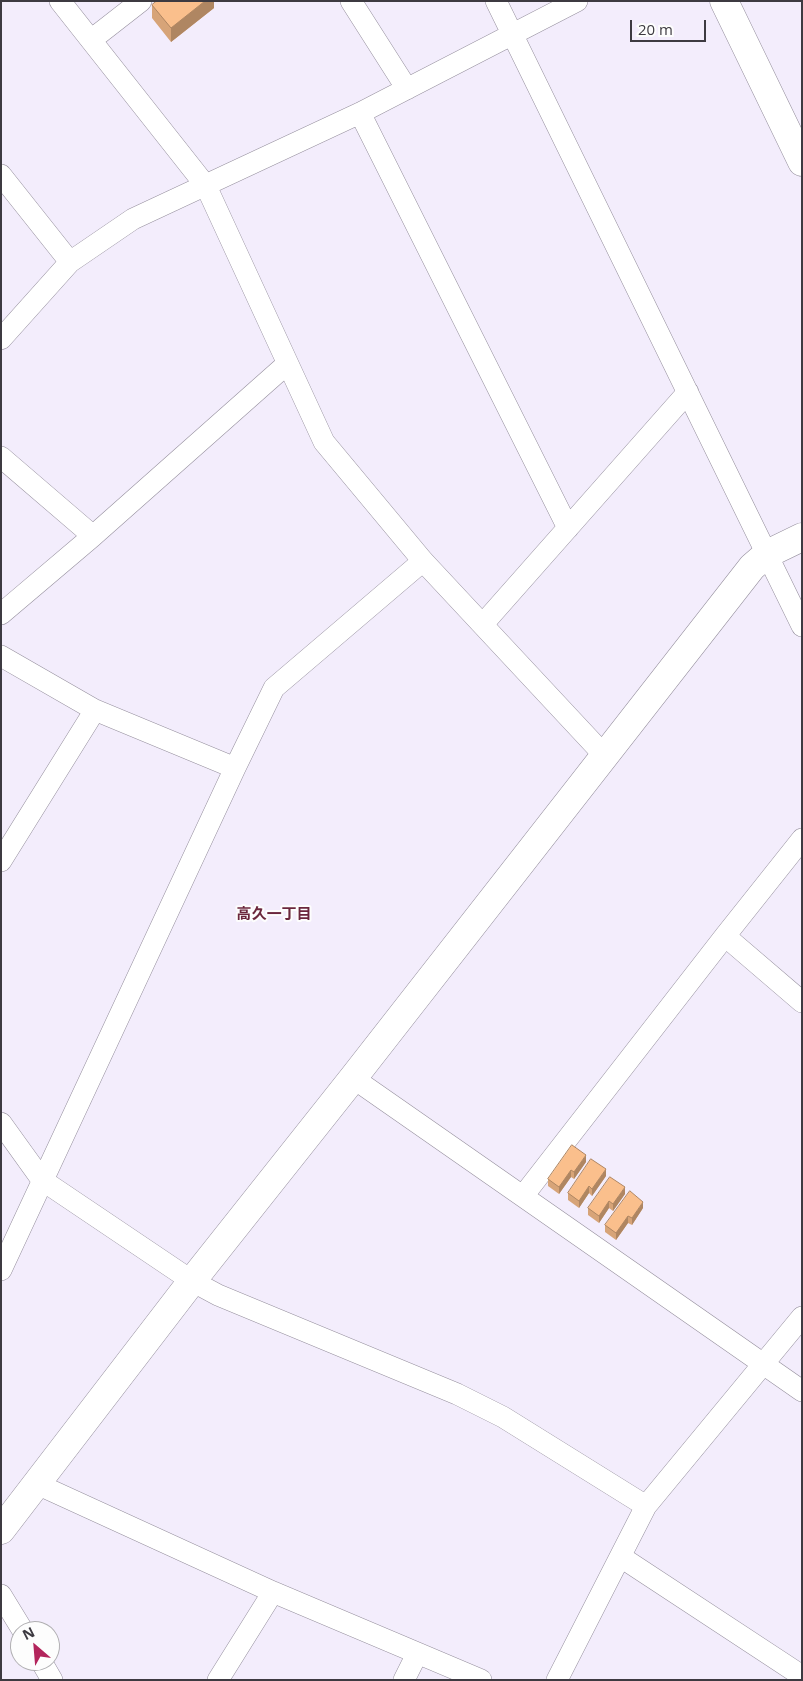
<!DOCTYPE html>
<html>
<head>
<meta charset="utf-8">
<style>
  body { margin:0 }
  #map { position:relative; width:803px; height:1681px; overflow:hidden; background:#f3edfc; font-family:"Open Sans",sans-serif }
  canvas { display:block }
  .frame { position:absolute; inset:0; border:2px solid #3d3a41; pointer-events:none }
  .north { position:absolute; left:10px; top:1621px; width:50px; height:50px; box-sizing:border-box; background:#fdfdfd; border:1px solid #b0afb2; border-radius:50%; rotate:333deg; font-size:14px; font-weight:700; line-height:20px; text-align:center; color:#3d3a41 }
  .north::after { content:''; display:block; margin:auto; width:18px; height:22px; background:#b3255c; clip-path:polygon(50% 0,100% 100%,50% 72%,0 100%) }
  .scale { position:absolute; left:630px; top:20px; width:76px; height:22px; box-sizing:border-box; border:2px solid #3d3a41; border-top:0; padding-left:6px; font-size:15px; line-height:18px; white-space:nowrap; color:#3d3a41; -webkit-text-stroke:4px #fdfdfd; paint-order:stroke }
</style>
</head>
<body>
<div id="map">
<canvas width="803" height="1681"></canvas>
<div class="frame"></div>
<div class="north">N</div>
<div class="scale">20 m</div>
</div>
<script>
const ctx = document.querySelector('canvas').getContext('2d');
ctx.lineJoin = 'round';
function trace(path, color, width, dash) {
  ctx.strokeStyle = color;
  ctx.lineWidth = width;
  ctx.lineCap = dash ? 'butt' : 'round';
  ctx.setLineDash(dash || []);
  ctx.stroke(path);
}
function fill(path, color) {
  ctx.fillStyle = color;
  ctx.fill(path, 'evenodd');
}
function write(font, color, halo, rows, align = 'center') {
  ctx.font = font + ' "Open Sans","Noto Sans JP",sans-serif';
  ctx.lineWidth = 4;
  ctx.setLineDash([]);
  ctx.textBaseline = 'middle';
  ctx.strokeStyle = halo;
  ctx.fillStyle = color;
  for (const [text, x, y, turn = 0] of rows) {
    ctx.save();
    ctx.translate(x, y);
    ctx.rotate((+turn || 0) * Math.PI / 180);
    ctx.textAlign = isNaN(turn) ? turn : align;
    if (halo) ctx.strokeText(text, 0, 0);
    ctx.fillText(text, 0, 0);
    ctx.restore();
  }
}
const street = new Path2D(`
  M60 1 206 186 324 442 423 561 604 755
  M351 1 407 89
  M496 1 802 626
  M91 40 141 1
  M360 113 568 528
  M1 175 70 262
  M1 339 70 262 133 219 360 113 577 1
  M1 457 93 536
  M1 614 93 536 287 364
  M483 624 688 392
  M1 656 95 710 235 768
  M1 861 95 710
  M725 936 802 1002
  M353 1078 802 1391
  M1 1123 42 1180 192 1281 218 1295 457 1394 503 1417 646 1506
  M523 1196 725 936 802 839
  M1 1270 235 768 274 688 423 561
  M37 1484 273 1592 481 1680
  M621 1557 802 1676
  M1 1595 23 1631
  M41 1661 52 1680
  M218 1680 273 1592
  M404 1680 417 1654
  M557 1680 646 1506 802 1317`);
const secondary = new Path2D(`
  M724 1 802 162
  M1 1530 192 1281 353 1078 752 567 767 554 802 537`);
const wall = new Path2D(`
  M214 1V8L171 42 152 18V5Z
  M586 1162 574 1179 571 1177 559 1194 548 1186V1179Z
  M606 1176 592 1196 589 1193 579 1208 568 1200V1193Z
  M625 1194 613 1211 609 1208 599 1223 588 1215V1208Z
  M643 1208 632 1225 628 1223 616 1240 605 1232V1225Z`);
const shadedWall = new Path2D(`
  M205 1H214V8L171 42V28Z
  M586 1155V1162L574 1179V1172Z
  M606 1169V1176L592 1196V1189Z
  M571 1170V1177L559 1194V1187Z
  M589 1186V1193L579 1208V1201Z
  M625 1187V1194L613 1211V1204Z
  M609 1201V1208L599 1223V1216Z
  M643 1202V1208L632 1225V1218Z
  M628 1216V1223L616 1240V1233Z`);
const building = new Path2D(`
  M157 1H205L171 28 152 5Z
  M572 1145 586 1155 574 1172 571 1170 559 1187 548 1179Z
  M591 1159 606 1169 592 1189 589 1186 579 1201 568 1193Z
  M610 1177 625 1187 613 1204 609 1201 599 1216 588 1208Z
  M630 1191 643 1202 632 1218 628 1216 616 1233 605 1225Z`);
const neighbourhoodNames = [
  ["高久一丁目",274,915]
];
trace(street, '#958f9d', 22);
trace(secondary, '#958f9d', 29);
trace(street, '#fff', 21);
trace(secondary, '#fff', 28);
fill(wall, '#d7a478');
fill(shadedWall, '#af8662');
fill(building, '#fabf8c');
trace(building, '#af8662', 1);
write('bold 15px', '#6b273d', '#fdfdfd', neighbourhoodNames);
</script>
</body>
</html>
